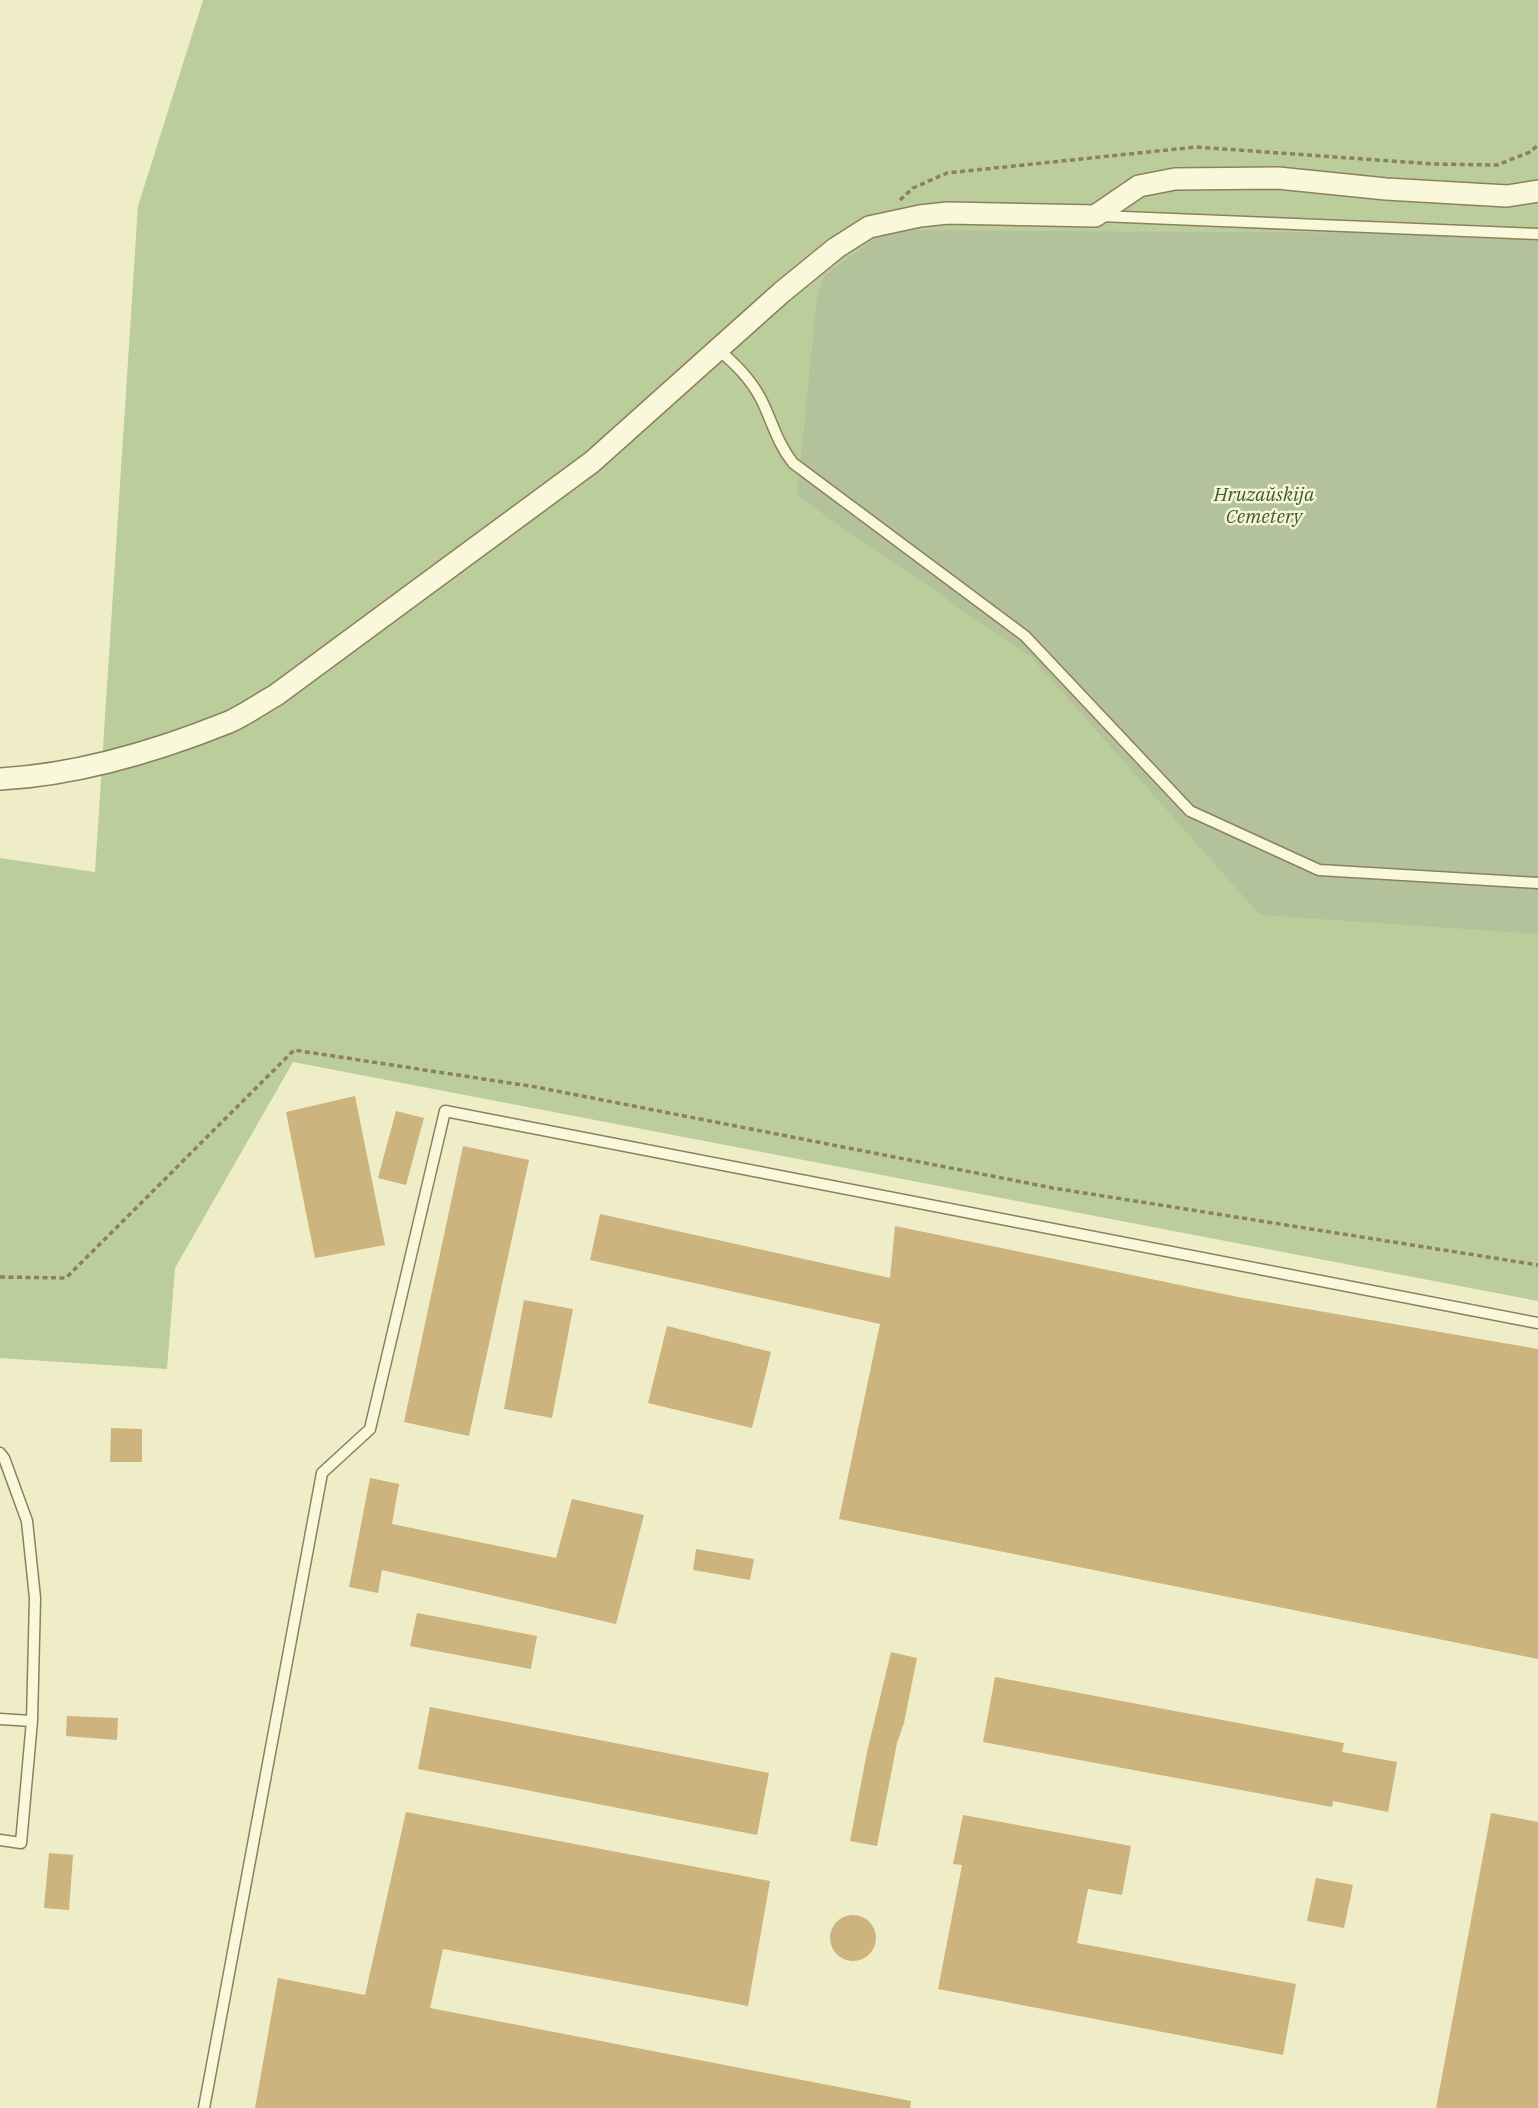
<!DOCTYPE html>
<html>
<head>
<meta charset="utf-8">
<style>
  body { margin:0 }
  canvas { display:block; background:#efedc7 }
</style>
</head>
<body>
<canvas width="1538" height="2108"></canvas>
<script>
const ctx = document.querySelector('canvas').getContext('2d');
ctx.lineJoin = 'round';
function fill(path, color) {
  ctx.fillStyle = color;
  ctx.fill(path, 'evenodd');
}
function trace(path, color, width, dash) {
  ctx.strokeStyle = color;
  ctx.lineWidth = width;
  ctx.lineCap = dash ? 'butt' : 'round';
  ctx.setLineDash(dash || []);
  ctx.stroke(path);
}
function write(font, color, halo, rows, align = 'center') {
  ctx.font = font + ' "IBM Plex Serif",serif';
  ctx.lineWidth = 5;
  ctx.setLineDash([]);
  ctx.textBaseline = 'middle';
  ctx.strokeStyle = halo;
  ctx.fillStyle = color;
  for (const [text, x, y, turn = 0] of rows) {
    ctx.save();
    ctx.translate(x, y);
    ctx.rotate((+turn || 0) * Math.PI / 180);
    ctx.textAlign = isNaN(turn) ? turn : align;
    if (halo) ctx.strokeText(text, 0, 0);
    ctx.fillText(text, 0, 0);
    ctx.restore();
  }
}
const green = new Path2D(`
  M203 0H1538V1301L293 1062 175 1268 167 1369 0 1358V858L95 872 138 206Z`);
const cemetery = new Path2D(`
  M886 230 1538 234V934L1260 915 1031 657 797 496 817 297 824 276Z`);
const building = new Path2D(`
  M355 1096 385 1245 315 1258 286 1112Z
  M396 1111 424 1118 406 1185 378 1178Z
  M463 1146 529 1160 469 1436 404 1422Z
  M600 1214 890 1278 895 1226 1238 1297 1538 1349V1659L839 1519 880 1324 590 1260Z
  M524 1300 573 1309 552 1418 504 1409Z
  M667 1326 771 1352 752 1428 648 1403Z
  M111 1428 142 1429V1462H110Z
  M370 1478 399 1484 392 1524 556 1558 572 1499 644 1515 616 1624 382 1570 378 1593 349 1587Z
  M696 1549 754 1559 750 1580 693 1570Z
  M417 1613 537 1636 531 1669 410 1646Z
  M891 1652 917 1658 904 1723 897 1743 877 1846 850 1841 867 1752Z
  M995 1677 1344 1743 1342 1752 1397 1762 1388 1812 1333 1801 1332 1807 983 1742Z
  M430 1707 769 1773 757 1835 418 1769Z
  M67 1716 118 1718 117 1740 66 1736Z
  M406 1812 770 1881 748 2006 443 1949 430 2008 911 2101 910 2108H255L278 1978 365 1995Z
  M1491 1813 1538 1822V2108H1436Z
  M963 1815 1131 1846 1122 1895 1088 1889 1077 1943 1296 1984 1283 2055 938 1989 962 1865 953 1864Z
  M49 1853 73 1855 69 1910 44 1908Z
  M1316 1878 1353 1885 1344 1928 1307 1921Z
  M830 1938a23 23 0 1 1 46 0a23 23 0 1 1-46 0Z`);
const path = new Path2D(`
  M900 200 913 188 947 173 1196 147 1433 164 1497 165 1530 152 1538 145
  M0 1277 66 1278 294 1050 536 1087 1053 1188 1538 1265`);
const service = new Path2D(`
  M1100 216 1538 234
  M718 349C735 364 750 378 761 399 772 421 777 443 793 463L1025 636 1190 811 1319 870 1538 883
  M0 1453 4 1458 27 1521 35 1598 32 1721
  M0 1719 32 1721 21 1843 0 1840
  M204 2108 322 1473 370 1429 445 1111 1538 1323`);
const minor = new Path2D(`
  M0 779C77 775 157 751 229 722 245 715 260 704 276 695L592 462 782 292 836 248 869 227 920 216 948 213 1095 216 1139 186 1175 179 1278 178 1386 189 1507 196 1538 191`);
const parkNames = [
  ["Hruzaŭskija",1264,496],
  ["Cemetery",1264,518]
];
fill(green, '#bbcd9b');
fill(cemetery, '#b3c29a');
fill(building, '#cdb37d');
trace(service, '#8b815c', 13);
trace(minor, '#8b815c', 24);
trace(path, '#8b815c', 3.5, [5, 3.5]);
trace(service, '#f9f8db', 10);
trace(minor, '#f9f8db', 21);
write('italic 19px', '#3f5826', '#f6f5d7', parkNames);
</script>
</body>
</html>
